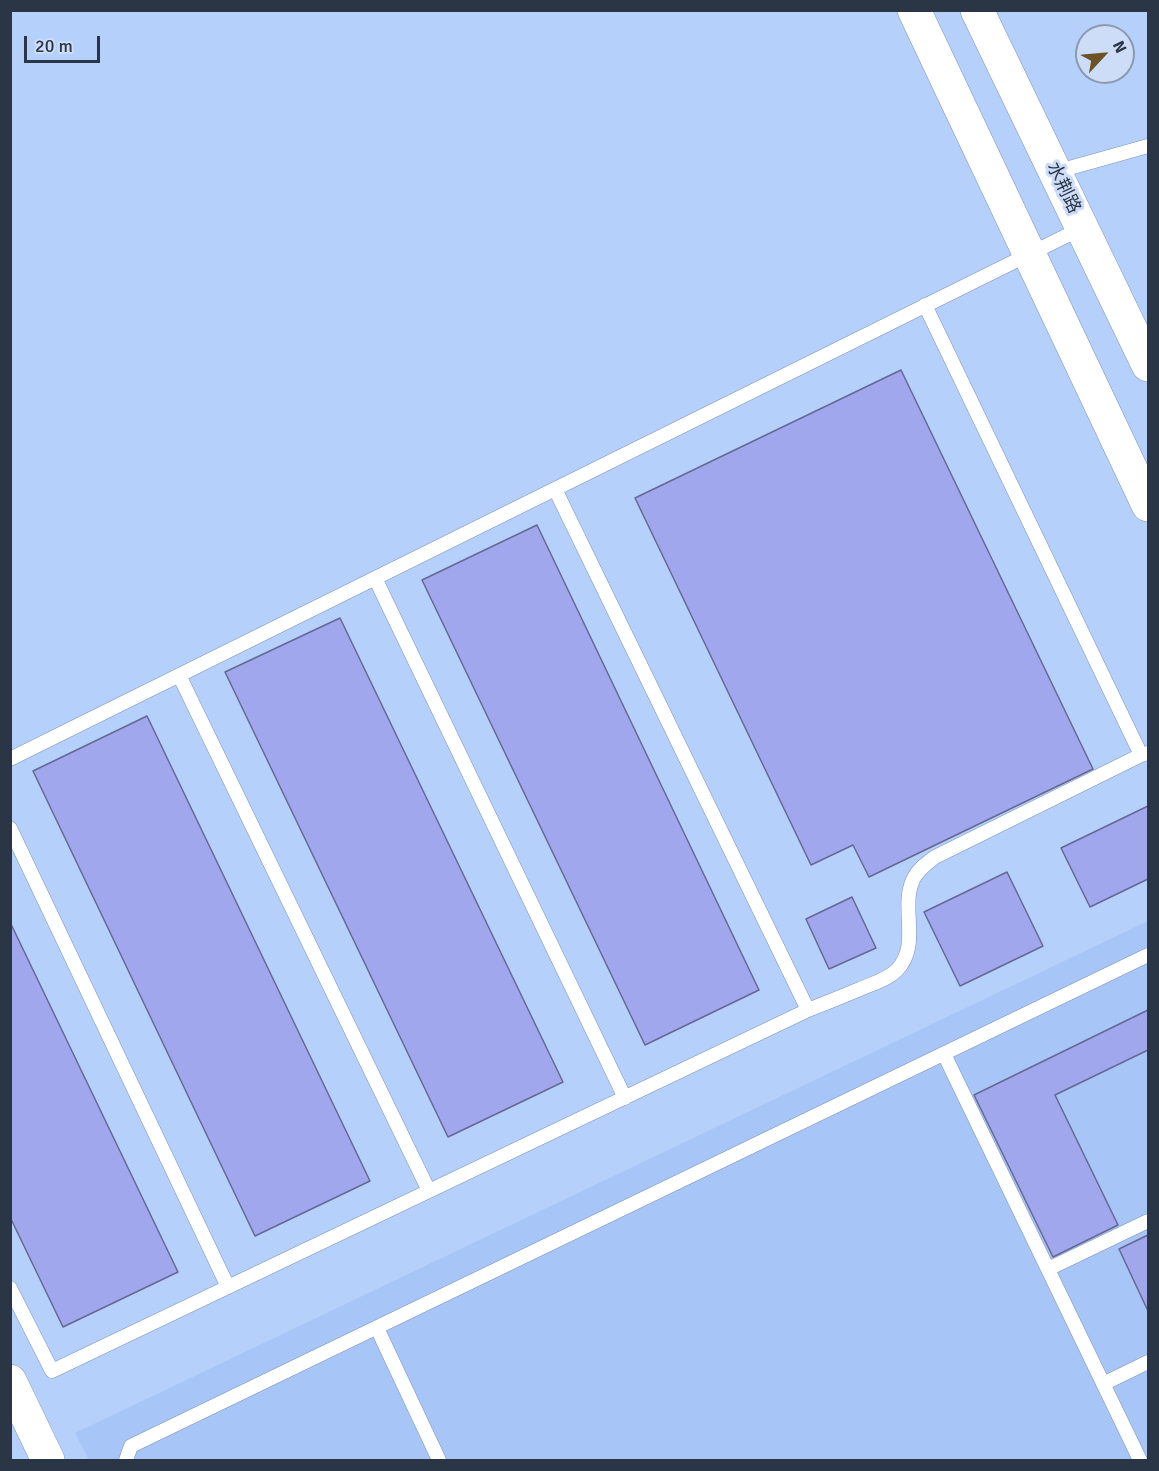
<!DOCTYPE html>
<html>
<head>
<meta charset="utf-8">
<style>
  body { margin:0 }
  #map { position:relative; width:1159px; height:1471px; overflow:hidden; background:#b6d0fc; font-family:Signika,sans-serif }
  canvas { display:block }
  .frame { position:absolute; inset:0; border:12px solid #2a3546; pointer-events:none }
  .north { position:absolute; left:1075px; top:24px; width:60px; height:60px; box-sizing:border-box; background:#cdddf7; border:2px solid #8c9ab0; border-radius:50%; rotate:64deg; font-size:16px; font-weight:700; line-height:24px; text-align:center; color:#2a3546 }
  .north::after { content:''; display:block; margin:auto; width:21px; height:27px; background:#6c5224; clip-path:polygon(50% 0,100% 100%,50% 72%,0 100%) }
  .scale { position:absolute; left:24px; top:36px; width:76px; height:27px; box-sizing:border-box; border:3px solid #2a3546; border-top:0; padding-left:8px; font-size:18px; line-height:21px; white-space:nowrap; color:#2a3546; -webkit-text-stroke:4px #cdddf7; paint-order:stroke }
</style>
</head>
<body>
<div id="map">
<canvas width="1159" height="1471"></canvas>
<div class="frame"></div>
<div class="north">N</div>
<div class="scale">20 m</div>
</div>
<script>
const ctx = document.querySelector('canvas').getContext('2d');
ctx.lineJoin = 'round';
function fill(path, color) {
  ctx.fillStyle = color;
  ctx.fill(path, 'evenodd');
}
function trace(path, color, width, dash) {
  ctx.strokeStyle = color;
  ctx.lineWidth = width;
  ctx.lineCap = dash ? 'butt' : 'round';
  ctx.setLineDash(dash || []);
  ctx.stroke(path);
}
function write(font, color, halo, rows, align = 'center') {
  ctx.font = font + ' Signika,"Noto Sans SC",sans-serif';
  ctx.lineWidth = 6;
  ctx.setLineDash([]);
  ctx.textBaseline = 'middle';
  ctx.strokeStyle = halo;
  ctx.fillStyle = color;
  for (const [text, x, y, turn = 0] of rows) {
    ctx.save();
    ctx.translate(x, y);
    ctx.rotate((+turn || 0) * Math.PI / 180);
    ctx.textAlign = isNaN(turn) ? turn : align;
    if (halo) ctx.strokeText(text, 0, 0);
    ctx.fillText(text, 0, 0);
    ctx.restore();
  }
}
const built = new Path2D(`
  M1148 921V1460H89L75 1433Z`);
const building = new Path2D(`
  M901 370 1093 769 869 877 853 845 811 865 635 498Z
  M537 525 759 990 645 1045 422 580Z
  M340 618 563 1082 448 1137 225 672Z
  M147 716 370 1181 255 1236 33 771Z
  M1148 806V879L1090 907 1061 848Z
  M1007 872 1043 946 960 986 924 912Z
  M852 897 876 948 829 969 806 919Z
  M10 922 178 1272 63 1327 10 1217Z
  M1148 1010V1050L1055 1095 1118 1225 1053 1257 974 1095Z
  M1148 1235V1311L1119 1249Z`);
const lane = new Path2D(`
  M1055 172 1148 146
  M925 305 1141 755
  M375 578 625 1098
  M179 675 429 1191
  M10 759 1082 228
  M10 828 228 1287
  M808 1010C826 1003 843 996 860 989 873 983 887 980 897 970 921 945 900 908 913 880 917 870 927 863 935 857L1141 755 1148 753
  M944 1054 1140 1460
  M1048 1269 1148 1221
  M10 1288 52 1371 808 1010 555 489
  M377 1328 439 1460
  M1103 1384 1148 1362
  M126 1460 131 1446 1148 955`);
const secondary = new Path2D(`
  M914 10 1148 505
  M977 10 1148 365
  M10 1381 48 1460`);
const streetNames = [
  ["水荆路",1063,188,64]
];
fill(built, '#a7c5f7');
fill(building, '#a1a7ed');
trace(building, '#656893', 1.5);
trace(lane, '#7a93bc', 15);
trace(secondary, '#7a93bc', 34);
trace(lane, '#fff', 14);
trace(secondary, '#fff', 33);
write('18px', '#2a3546', '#cdddf7', streetNames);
</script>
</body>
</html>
